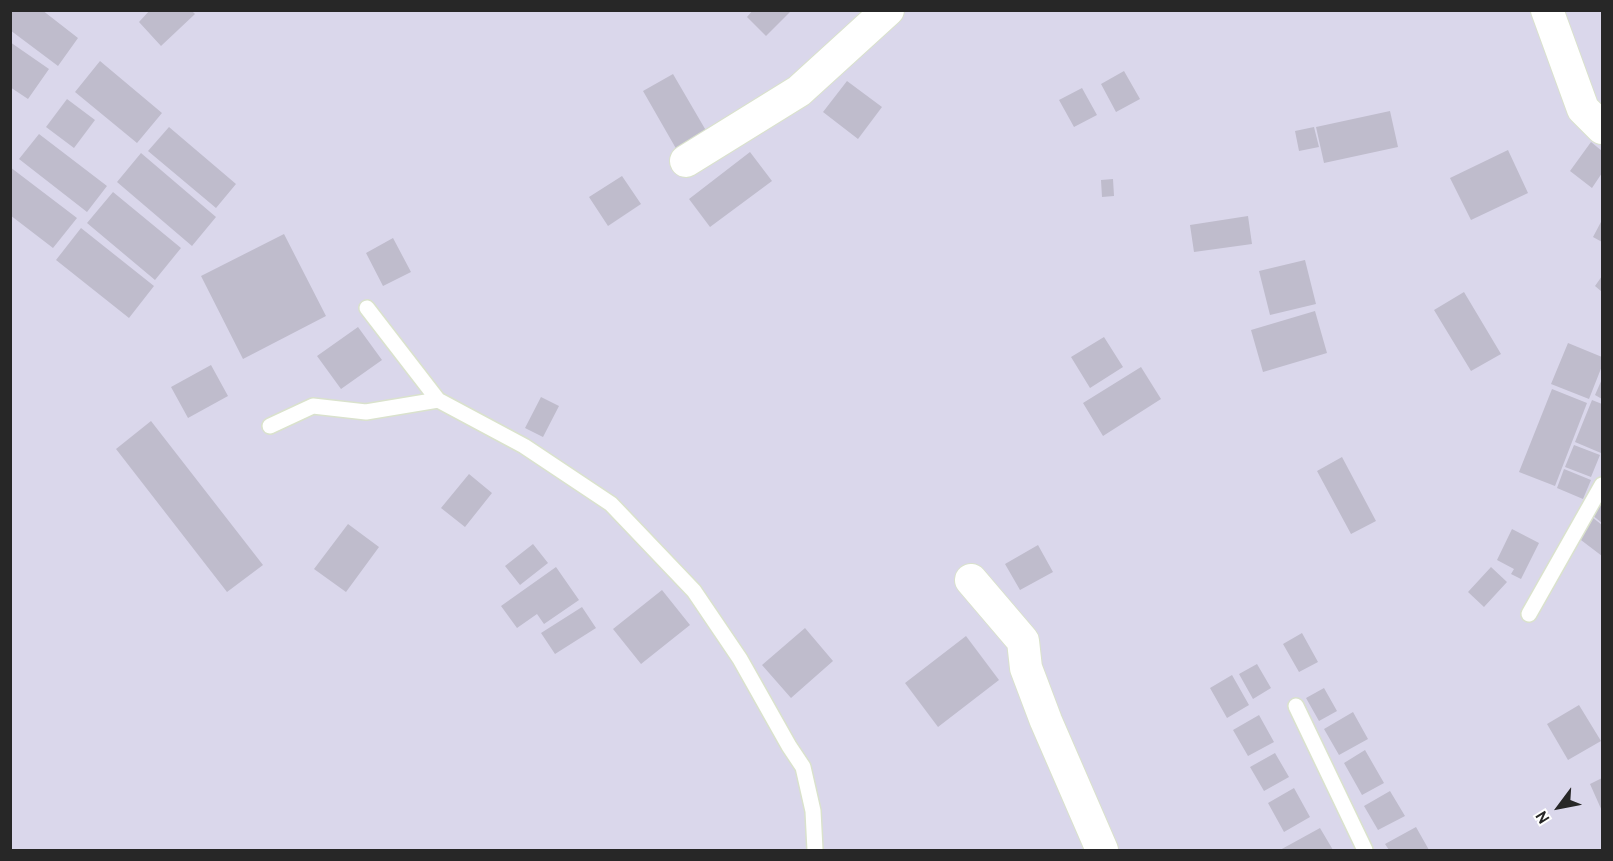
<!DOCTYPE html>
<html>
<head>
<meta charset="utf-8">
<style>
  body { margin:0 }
  #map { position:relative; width:1613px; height:861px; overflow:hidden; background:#dad7eb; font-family:Overpass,sans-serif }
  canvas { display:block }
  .frame { position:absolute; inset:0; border:12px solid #272727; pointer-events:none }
  .north { position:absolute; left:1529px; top:777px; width:60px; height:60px; -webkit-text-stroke:4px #fff; paint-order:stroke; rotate:238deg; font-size:16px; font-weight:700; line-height:24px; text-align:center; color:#272727 }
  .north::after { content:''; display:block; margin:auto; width:21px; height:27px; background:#272727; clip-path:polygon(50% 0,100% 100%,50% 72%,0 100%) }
</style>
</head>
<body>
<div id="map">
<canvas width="1613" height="861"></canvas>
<div class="frame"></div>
<div class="north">N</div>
</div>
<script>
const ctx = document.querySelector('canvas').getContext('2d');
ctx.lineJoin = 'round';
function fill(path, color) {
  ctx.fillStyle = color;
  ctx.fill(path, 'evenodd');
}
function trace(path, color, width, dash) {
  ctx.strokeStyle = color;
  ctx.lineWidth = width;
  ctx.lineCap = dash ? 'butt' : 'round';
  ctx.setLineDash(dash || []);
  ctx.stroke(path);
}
const building = new Path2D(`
  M10 10H42L78 38 58 66 10 30Z
  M150 10H191L195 14 161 46 139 22Z
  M753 10H792L766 36 747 17Z
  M10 42 49 69 28 99 10 87Z
  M100 61 162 113 137 143 75 92Z
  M1124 71 1140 99 1116 112 1101 84Z
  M673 74 708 134 678 152 643 91Z
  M847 81 882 107 858 139 823 112Z
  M1082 88 1097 115 1074 127 1059 100Z
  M67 99 95 120 74 148 46 127Z
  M1390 111 1398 147 1324 163 1316 127Z
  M169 127 236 184 216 208 148 151Z
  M1314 127 1319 147 1299 151 1295 131Z
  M39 134 107 186 87 212 19 159Z
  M1591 142 1602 151V173L1592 188 1570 171Z
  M1508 150 1528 193 1471 220 1450 178Z
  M750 152 772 181 710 227 689 199Z
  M141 153 216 217 192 246 117 182Z
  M10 167 77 218 53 248 10 215Z
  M622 176 641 204 608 226 589 197Z
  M1113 179 1114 196 1102 197 1101 180Z
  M113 192 181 248 155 280 87 223Z
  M1248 216 1252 244 1194 252 1190 225Z
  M1602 220V242L1593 237Z
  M81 228 154 286 129 318 56 260Z
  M284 234 326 316 243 359 201 276Z
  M393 238 411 272 383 286 366 253Z
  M1305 260 1316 304 1270 315 1259 271Z
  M1602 276V292L1595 286Z
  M1464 292 1501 354 1471 371 1434 310Z
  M1315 311 1327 353 1263 372 1251 330Z
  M358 327 382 360 341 389 317 356Z
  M1104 337 1123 367 1090 388 1071 357Z
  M1568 343 1602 357V366L1589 399 1551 384Z
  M211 365 228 396 188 418 171 387Z
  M1141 367 1161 399 1103 436 1083 403Z
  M1602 379V399L1595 395Z
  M1552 389 1587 403 1555 486 1519 472Z
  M541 397 559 406 543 437 525 428Z
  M1592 400 1602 404V449L1601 453 1575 442Z
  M151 421 263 565 227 592 116 449Z
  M1574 445 1600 455 1591 477 1565 467Z
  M1342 457 1376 521 1351 534 1317 471Z
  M1564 469 1591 480 1583 499 1557 488Z
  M469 474 492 493 465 527 441 508Z
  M1602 501V523L1592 515Z
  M1592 517 1602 525V556L1577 537Z
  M348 524 379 547 346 592 314 569Z
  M1512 529 1539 543 1521 579 1511 574 1514 569 1497 560Z
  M533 544 548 563 520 585 505 566Z
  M1038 545 1053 572 1020 590 1005 564Z
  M556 567 579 600 544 624 537 614 517 628 501 606Z
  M1491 567 1507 582 1484 607 1468 592Z
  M662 590 690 625 641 664 613 629Z
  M582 607 596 628 555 654 541 633Z
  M805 628 833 661 791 698 762 665Z
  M1302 633 1318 662 1299 672 1283 644Z
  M966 636 999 680 938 727 905 683Z
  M1257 664 1271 688 1253 699 1239 674Z
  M1232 675 1249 705 1227 718 1210 688Z
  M1324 688 1337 711 1319 721 1306 698Z
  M1579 705 1601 741 1568 760 1547 724Z
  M1353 712 1368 739 1339 755 1324 729Z
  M1259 715 1274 742 1248 756 1233 730Z
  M1365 750 1384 783 1362 795 1344 763Z
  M1275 753 1289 777 1264 791 1250 767Z
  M1602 778V811L1590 784Z
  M1294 788 1310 817 1284 832 1268 803Z
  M1390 791 1405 816 1378 830 1364 806Z
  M1416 827 1429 850H1389L1385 844Z
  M1320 828 1333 850H1280Z`);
const service = new Path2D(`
  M367 308 438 400 524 446 611 504 694 591 740 659 789 746 803 767 813 811 815 850
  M270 426 313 406 366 412 438 400
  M1529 614 1602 485
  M1296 706 1365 850`);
const minor = new Path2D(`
  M1547 10 1583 109 1602 128
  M686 161 799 91 888 10
  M971 580 1023 641 1026 668 1046 721 1102 850`);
fill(building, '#bfbccc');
trace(service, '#dae2cd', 18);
trace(minor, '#dae2cd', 34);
trace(service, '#fff', 15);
trace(minor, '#fff', 32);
</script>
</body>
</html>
